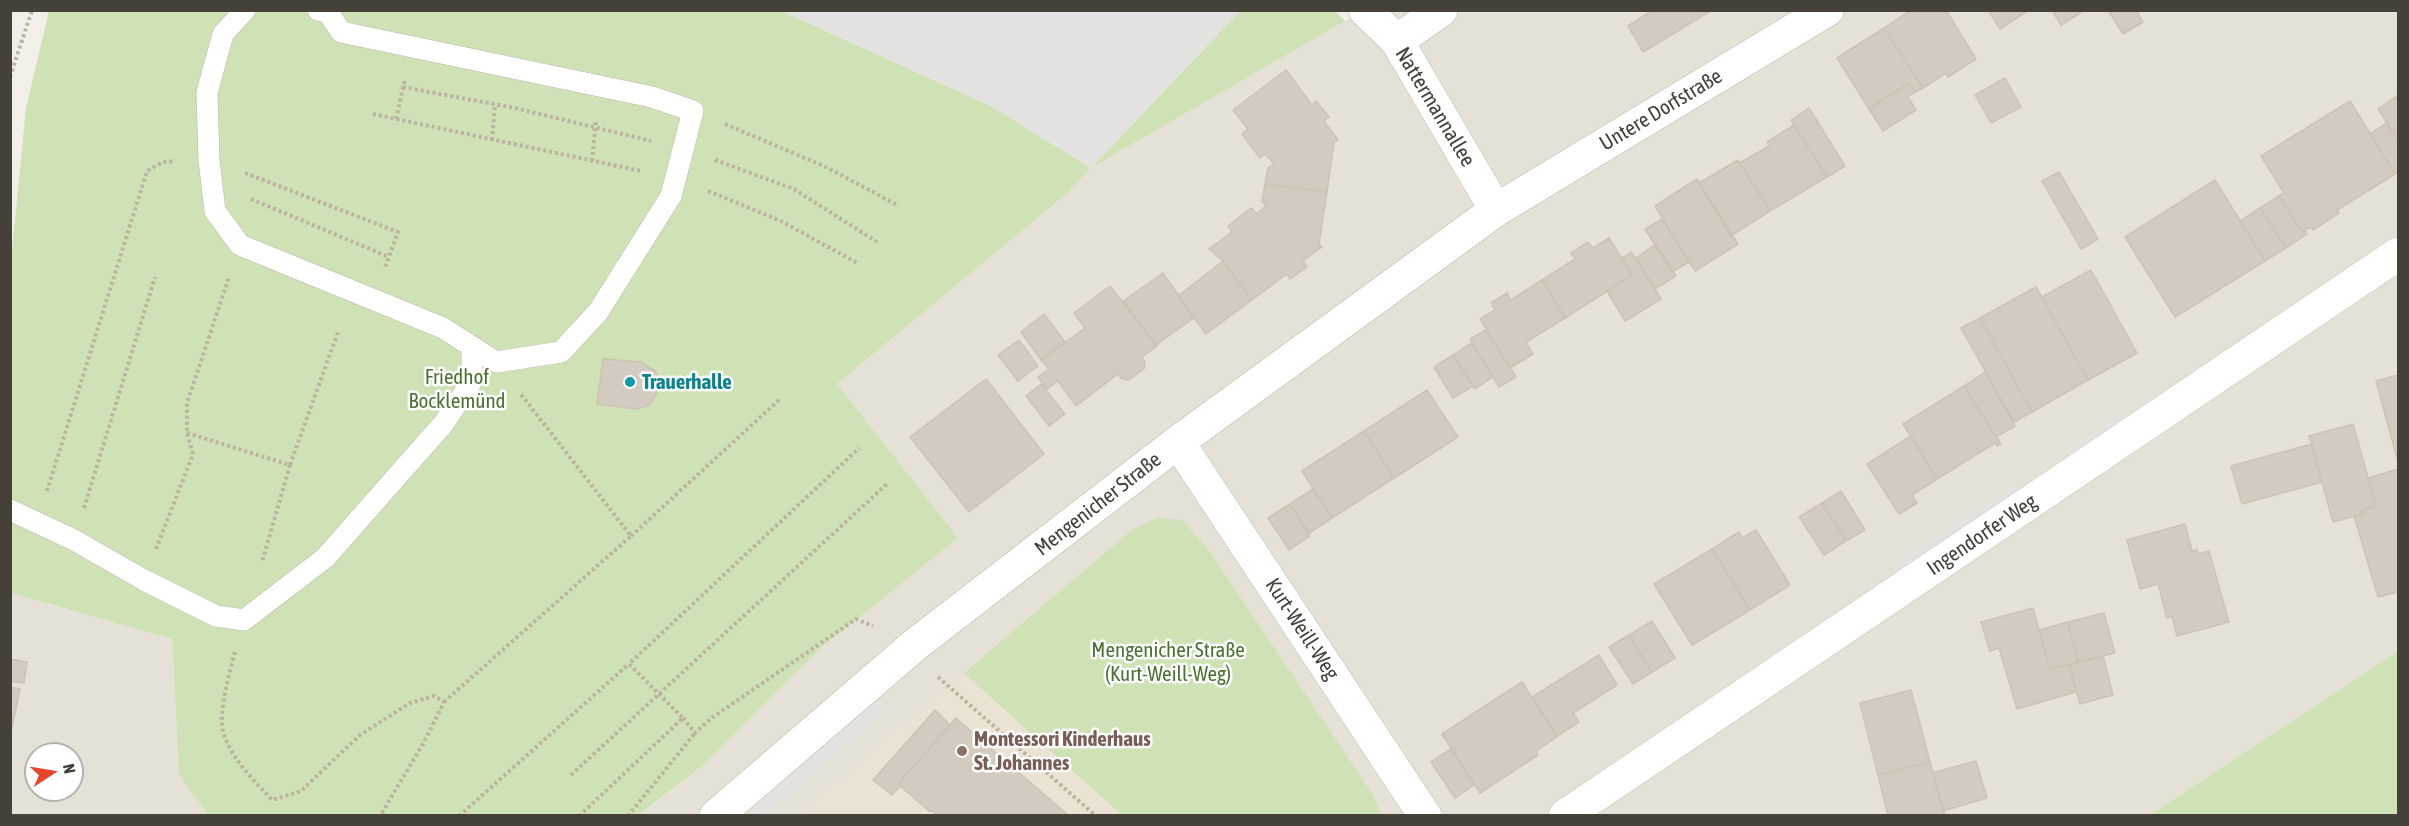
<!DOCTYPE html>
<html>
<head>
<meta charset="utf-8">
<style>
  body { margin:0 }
  #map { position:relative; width:2409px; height:826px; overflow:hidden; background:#f2efe8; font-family:"Asap Condensed",sans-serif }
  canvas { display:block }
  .frame { position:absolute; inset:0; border:12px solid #454038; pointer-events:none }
  .north { position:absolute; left:24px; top:742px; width:60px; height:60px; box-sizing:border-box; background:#fff; border:2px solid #b5b3af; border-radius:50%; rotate:78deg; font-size:16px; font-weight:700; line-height:24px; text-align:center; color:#454038 }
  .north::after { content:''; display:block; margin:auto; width:21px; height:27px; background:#e4462e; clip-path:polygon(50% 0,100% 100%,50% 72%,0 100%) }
</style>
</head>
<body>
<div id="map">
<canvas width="2409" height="826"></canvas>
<div class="frame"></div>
<div class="north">N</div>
</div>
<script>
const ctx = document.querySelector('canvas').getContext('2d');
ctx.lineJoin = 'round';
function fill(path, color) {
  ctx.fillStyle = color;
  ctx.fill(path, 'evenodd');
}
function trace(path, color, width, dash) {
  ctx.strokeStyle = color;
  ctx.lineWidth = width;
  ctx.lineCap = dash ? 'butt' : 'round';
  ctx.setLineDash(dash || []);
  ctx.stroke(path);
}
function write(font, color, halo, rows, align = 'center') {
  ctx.font = font + ' "Asap Condensed",sans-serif';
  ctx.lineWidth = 5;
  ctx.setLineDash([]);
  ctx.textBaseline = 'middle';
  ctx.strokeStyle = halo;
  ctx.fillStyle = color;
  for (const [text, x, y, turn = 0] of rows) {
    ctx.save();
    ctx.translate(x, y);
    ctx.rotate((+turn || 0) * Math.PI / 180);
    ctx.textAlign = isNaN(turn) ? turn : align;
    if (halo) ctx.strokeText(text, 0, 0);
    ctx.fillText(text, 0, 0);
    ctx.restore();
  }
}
const residential = new Path2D(`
  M1362 11H2398V651L2150 815 639 816 706 763 822 647 837 384 1064 196 1091 168Z
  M10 593 172 639 179 774 208 815H11ZM36 754H72V790H36Z`);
const education = new Path2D(`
  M964 673 1122 815 800 816Z`);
const green = new Path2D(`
  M49 11H782L991 106 1091 168 1239 12 1237 11H1335L1345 21 1091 168 1064 196 837 384 958 538 822 647 706 763 639 815H208L179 775 172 639 11 593V260L26 108Z
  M1158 518 1182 520 1208 549 1373 795 1381 815H1122L964 673 1133 529Z
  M2398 651V815H2150Z`);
const parking = new Path2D(`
  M1237 10 1239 12 1091 168 991 106 782 11Z
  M2121 414 2129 426 2073 462 2066 451Z
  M2014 486 2021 497 1901 576 1893 565Z
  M876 701 885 711 768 815H748Z`);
const building = new Path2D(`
  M1653 10H1712L1643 52 1628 26Z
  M1911 10H1946L1976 59 1948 77 1946 73 1923 88 1884 28Z
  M1988 10H2029L2000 29Z
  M2052 10H2085L2061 25Z
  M2108 10H2136L2143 22 2123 34Z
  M1884 28 1923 88 1915 92 1909 83 1869 109 1837 58Z
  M1286 70 1312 105 1316 101 1329 117 1324 121 1338 140 1334 142 1327 192 1265 184 1268 168 1274 164 1265 154 1260 158 1242 134 1248 129 1233 110Z
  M2005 78 2021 107 1991 123 1975 95Z
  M1909 83 1915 92 1908 97 1916 110 1883 131 1869 109Z
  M2398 95V140L2378 109Z
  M2350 101 2395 174 2337 210 2339 213 2313 230 2310 227 2302 232 2279 196 2284 193 2261 156Z
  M1809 108 1845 166 1827 177 1791 120Z
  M2387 123 2398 140V172L2395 174 2370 134Z
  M1794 125 1827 177 1770 211 1740 163 1769 146 1767 142Z
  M1738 160 1770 211 1731 236 1699 183Z
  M2059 172 2098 239 2081 249 2042 181Z
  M1697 179 1738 244 1695 271 1655 206Z
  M2215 180 2265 261 2175 317 2125 237Z
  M1265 184 1327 192 1319 244 1322 247 1303 261 1307 267 1290 279 1287 274 1252 300 1223 261 1209 249 1232 232 1228 226 1242 215 1251 208 1257 214 1266 206 1262 201Z
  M2279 196 2302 232 2305 230 2307 234 2286 248 2260 208Z
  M2260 208 2286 248 2265 261 2240 221Z
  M1662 219 1689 262 1672 272 1645 229Z
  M1609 238 1632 275 1565 318 1542 280 1575 259 1571 253 1588 242 1593 248Z
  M1656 244 1676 276 1655 289 1636 258Z
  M1631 252 1661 299 1625 321 1607 291 1632 275 1622 258Z
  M1223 261 1252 300 1206 334 1178 296Z
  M2091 270 2137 353 2088 380 2042 297Z
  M1163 273 1194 318 1156 345 1123 301Z
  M1542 280 1565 318 1526 342 1533 354 1510 368 1480 319 1495 310 1491 303 1507 293 1511 300Z
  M1110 286 1157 346 1142 357 1145 362 1144 369 1137 374 1129 380 1122 379 1118 374 1076 406 1058 381 1047 389 1038 377 1049 369 1041 360 1085 328 1074 313Z
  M2036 287 2088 380 2032 412 1980 318Z
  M1044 314 1065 342 1041 360 1021 332Z
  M1980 318 2032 412 2014 422 1961 328Z
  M1486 330 1516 377 1499 387 1470 339Z
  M1019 340 1038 366 1018 381 998 355Z
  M1472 343 1493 377 1475 389 1453 355Z
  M1453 355 1473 386 1453 398 1434 367Z
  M603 359 641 362 655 371 659 378 660 386 650 405 637 409 597 404Z
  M1985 372 2015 426 1996 437 1964 386Z
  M2398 375V462L2376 381Z
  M986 379 1044 454 969 512 910 437Z
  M1041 384 1065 414 1049 426 1026 396Z
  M1964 386 2001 444 1997 446 1995 443 1937 479 1903 424Z
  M1427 390 1458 437 1394 478 1364 431Z
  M2353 424 2376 506 2362 510 2363 514 2333 522 2309 436Z
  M1364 431 1394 478 1332 518 1302 471Z
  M1911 436 1937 479 1912 495 1917 503 1899 514 1867 464Z
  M2312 444 2322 482 2242 504 2231 466Z
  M2398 469V592L2378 597 2354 516 2363 514 2362 510 2376 506 2368 478Z
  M1313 489 1332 518 1309 533 1290 504Z
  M1841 491 1865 530 1846 541 1822 503Z
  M1822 503 1846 541 1824 555 1799 517Z
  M1290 504 1310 536 1289 550 1268 518Z
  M2185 524 2192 551 2197 550 2198 554 2209 551 2229 622 2177 636 2172 616 2167 618 2158 584 2140 589 2127 540Z
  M1756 530 1790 585 1750 610 1712 549 1739 532 1742 538Z
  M1712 549 1750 610 1692 645 1654 584Z
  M2033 608 2050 669 2069 664 2076 692 2017 709 1999 648 1990 651 1981 622Z
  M2104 613 2115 653 2078 662 2068 622Z
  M1652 621 1675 658 1652 672 1629 635Z
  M2068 622 2078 662 2050 669 2039 630Z
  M1629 635 1652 672 1633 684 1609 647Z
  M1599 655 1617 685 1573 713 1579 722 1557 736 1532 697Z
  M2103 656 2113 695 2080 704 2069 665Z
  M10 659 27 662 24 683 10 681Z
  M1522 682 1557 737 1536 751 1538 755 1480 793 1442 734Z
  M10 687 20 689 10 737Z
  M1911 690 1930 762 1878 775 1860 703Z
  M935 710 950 725 898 784 900 786 892 795 873 780Z
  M956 718 1068 815 1069 816H938L931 810 930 812 898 784Z
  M1451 749 1474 785 1455 798 1431 762Z
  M1976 761 1987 798 1943 811 1932 773Z
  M1930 762 1945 816H1888L1878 775Z`);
const path = new Path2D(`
  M10 77 32 10
  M403 87 515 108 651 141
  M373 114 641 171
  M396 119 405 79
  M725 124 826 167 899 206
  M492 140 495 104
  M715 160 794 189 877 242
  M592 161 596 120
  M245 173 398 232 385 267
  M708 191 781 221 859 264
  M251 199 389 257
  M187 433 290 465 262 562
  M290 465 338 332
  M47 491 147 171 163 162 174 161
  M84 508 155 277
  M631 536 779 400
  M156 549 193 454 187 433V403L229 277
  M235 652C230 670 218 714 223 731 230 758 254 780 272 800L301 791 360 735 410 703 434 696 444 702 423 744 380 816
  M938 677 1096 816
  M444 702 631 536 520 393
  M683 718 695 733 713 717 856 619 873 626
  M571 775 887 484
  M459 816 629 664
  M579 816 683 718 629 664 859 448
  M628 816 695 733`);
const service = new Path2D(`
  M245 10 223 34 207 93 209 160 215 211 240 245 443 328 496 362 561 352 598 312 671 196 693 111 652 97 341 32 328 12 318 10
  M10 510 74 540 144 580 216 616 244 620 325 558 444 423 472 381V347`);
const minor = new Path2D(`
  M1365 10 1397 41 1496 210
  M1397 41 1441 10
  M1178 442 1425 816
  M716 816 916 644 1178 442 1496 210 1827 10
  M1565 816 2398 254`);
const markers = [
  [630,382,6,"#0f9aa8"],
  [962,751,6,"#8d6e63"]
];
const streetNames = [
  ["Nattermannallee",1435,107,59],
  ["Untere Dorfstraße",1661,110,-31],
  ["Mengenicher Straße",1098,504,-38],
  ["Ingendorfer Weg",1982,535,-34],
  ["Kurt-Weill-Weg",1302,629,57]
];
const parkNames = [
  ["Friedhof",457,377],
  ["Bocklemünd",457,401],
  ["Mengenicher Straße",1168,650],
  ["(Kurt-Weill-Weg)",1168,674]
];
const cultureNames = [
  ["Trauerhalle",642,382]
];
const educationNames = [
  ["Montessori Kinderhaus",974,739],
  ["St. Johannes",974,763]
];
fill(residential, '#e6e1d7');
fill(education, '#eae3d4');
fill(green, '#cfe2b5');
fill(parking, '#e4e2e0');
fill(building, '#d3cbbf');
trace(building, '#cdc2b3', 1.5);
trace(service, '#bdb7ac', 22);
trace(minor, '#bdb7ac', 34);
trace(path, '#bdb29f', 4, [3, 3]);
trace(service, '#fff', 21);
trace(minor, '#fff', 33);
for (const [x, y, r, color] of markers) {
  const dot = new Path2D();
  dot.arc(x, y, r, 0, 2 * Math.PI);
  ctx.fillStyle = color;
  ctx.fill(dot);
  trace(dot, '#fff', 2);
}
write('21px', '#454038', '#fff', streetNames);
write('21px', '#4a7131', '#fff', parkNames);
write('bold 21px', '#0d838f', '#fff', cultureNames, 'left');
write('bold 21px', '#785e54', '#fff', educationNames, 'left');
</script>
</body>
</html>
